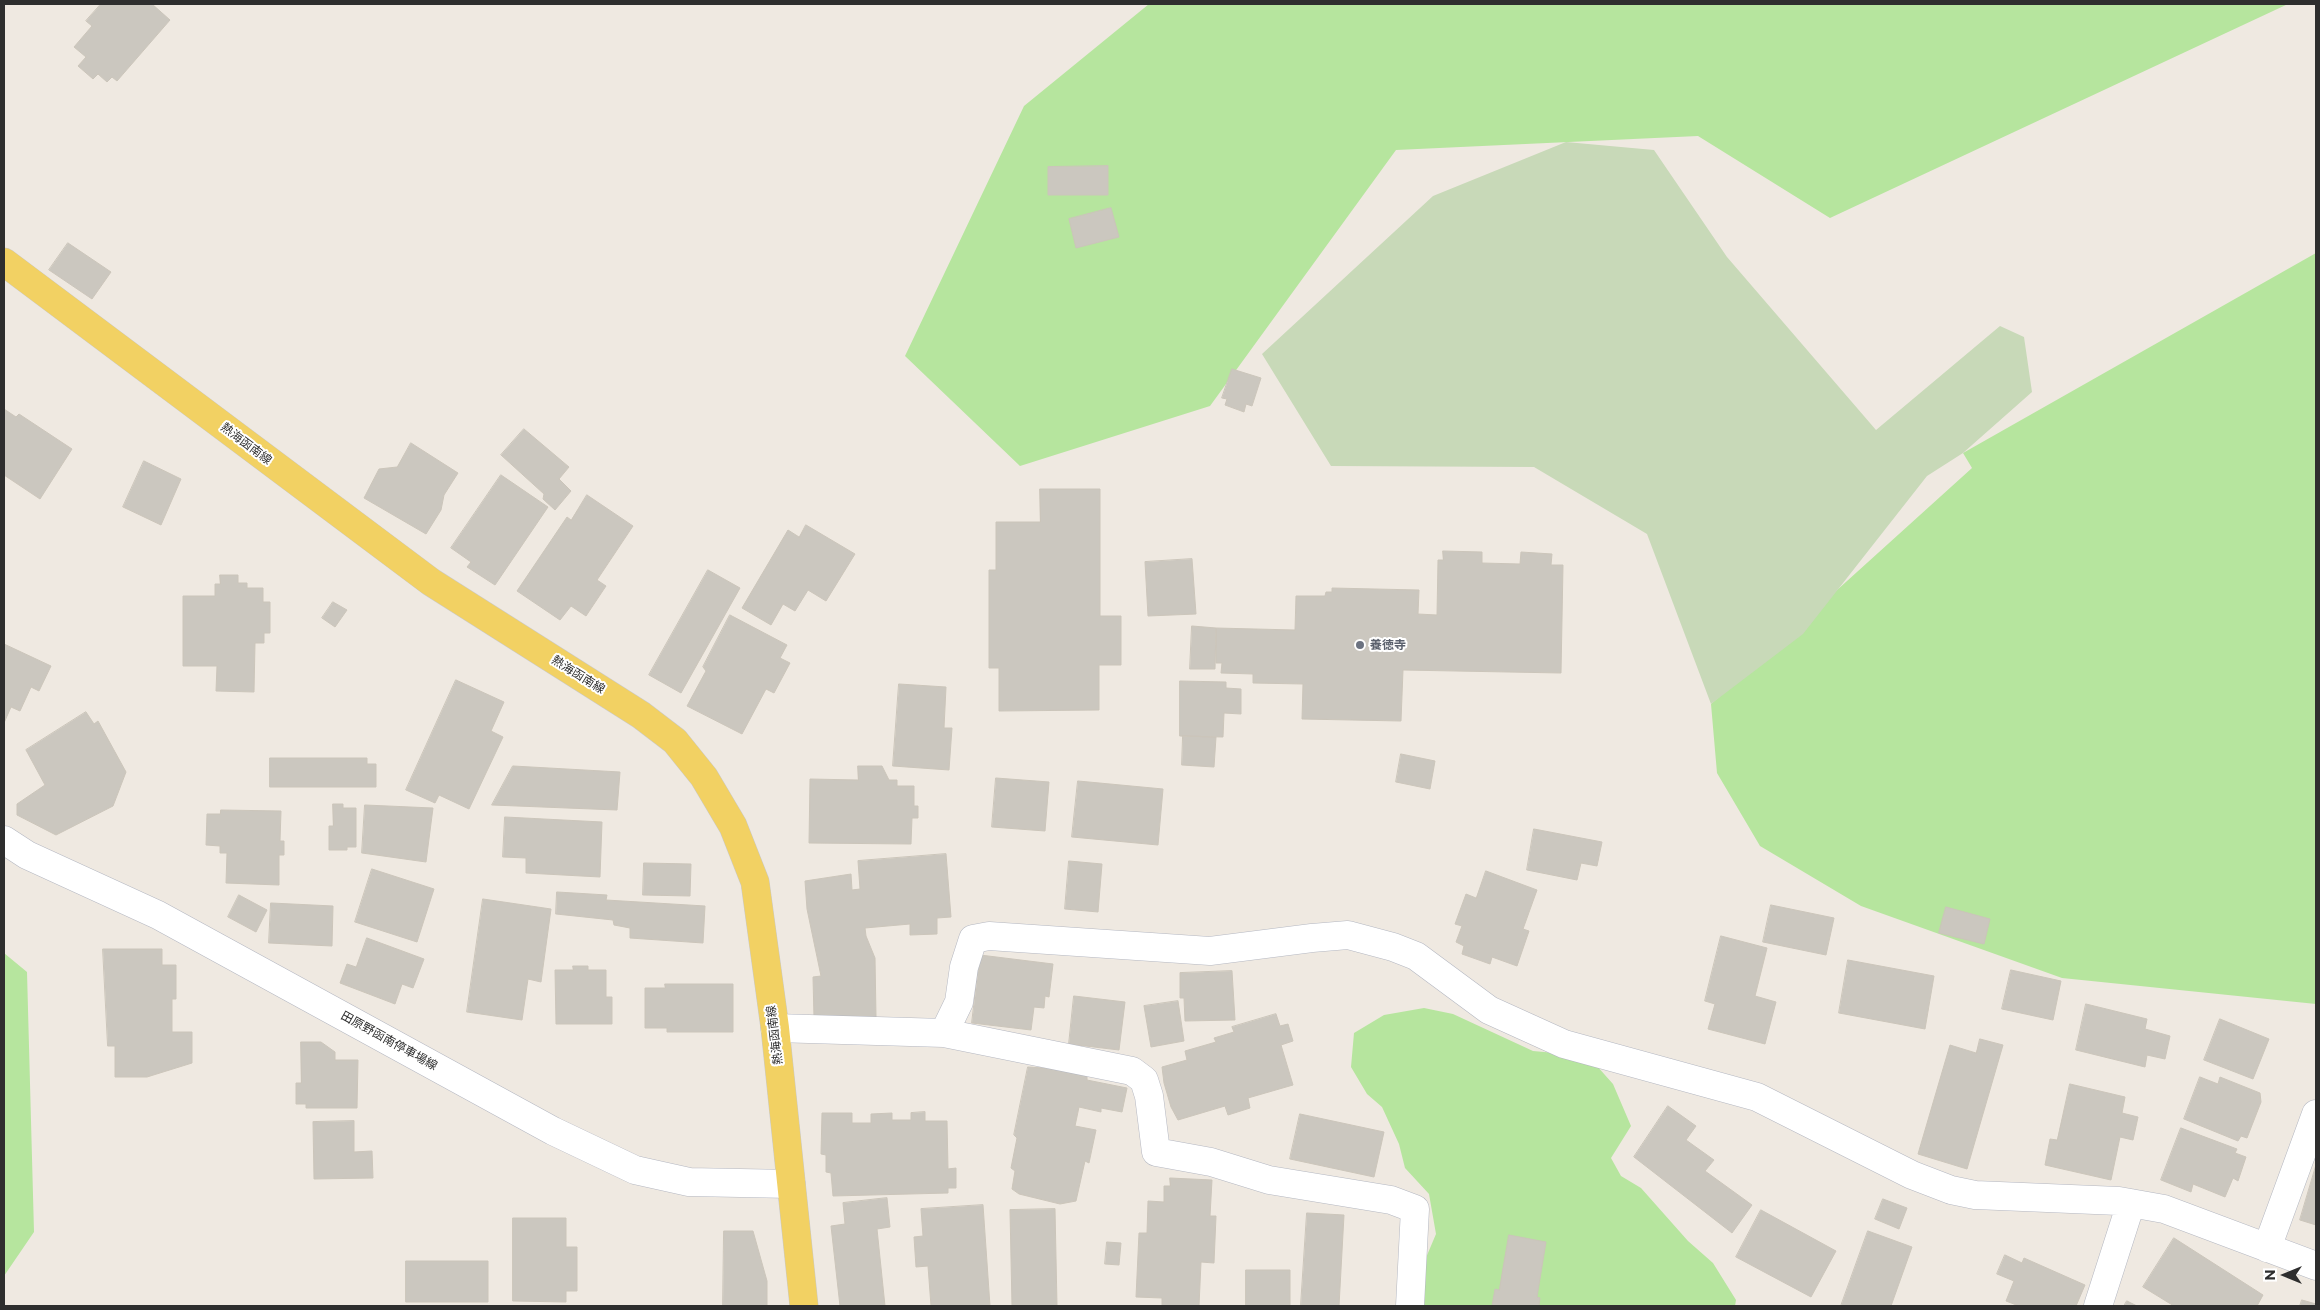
<!DOCTYPE html>
<html>
<head>
<meta charset="utf-8">
<style>
  body { margin:0 }
  #map { position:relative; width:2320px; height:1310px; overflow:hidden; background:#efe9e1; font-family:Montserrat,sans-serif }
  canvas { display:block }
  .frame { position:absolute; inset:0; border:5px solid #2e2e2e; pointer-events:none }
  .north { position:absolute; left:2260px; top:1250px; width:50px; height:50px; -webkit-text-stroke:4px #fff; paint-order:stroke; rotate:270deg; font-size:14px; font-weight:700; line-height:20px; text-align:center; color:#2e2e2e }
  .north::after { content:''; display:block; margin:auto; width:18px; height:22px; background:#2e2e2e; clip-path:polygon(50% 0,100% 100%,50% 72%,0 100%) }
</style>
</head>
<body>
<div id="map">
<canvas width="2320" height="1310"></canvas>
<div class="frame"></div>
<div class="north">N</div>
</div>
<script>
const ctx = document.querySelector('canvas').getContext('2d');
ctx.lineJoin = 'round';
function fill(path, color) {
  ctx.fillStyle = color;
  ctx.fill(path, 'evenodd');
}
function trace(path, color, width, dash) {
  ctx.strokeStyle = color;
  ctx.lineWidth = width;
  ctx.lineCap = dash ? 'butt' : 'round';
  ctx.setLineDash(dash || []);
  ctx.stroke(path);
}
function write(font, color, halo, rows, align = 'center') {
  ctx.font = font + ' Montserrat,"Noto Sans JP",sans-serif';
  ctx.lineWidth = 4;
  ctx.setLineDash([]);
  ctx.textBaseline = 'middle';
  ctx.strokeStyle = halo;
  ctx.fillStyle = color;
  for (const [text, x, y, turn = 0] of rows) {
    ctx.save();
    ctx.translate(x, y);
    ctx.rotate((+turn || 0) * Math.PI / 180);
    ctx.textAlign = isNaN(turn) ? turn : align;
    if (halo) ctx.strokeText(text, 0, 0);
    ctx.fillText(text, 0, 0);
    ctx.restore();
  }
}
const green = new Path2D(`
  M1149 4H2288L1830 218 1698 136 1396 150 1210 406 1020 466 905 356 1024 106Z
  M2316 253V1004L2062 978 1861 906 1760 846 1717 773 1711 704 1972 468 1963 453Z
  M4 953 27 972 34 1232 4 1276Z
  M1424 1008 1453 1014 1533 1051 1588 1056 1613 1084 1631 1126 1611 1158 1621 1176 1641 1188 1688 1241 1713 1263 1736 1300 1735 1306H1418L1417 1279 1436 1234 1429 1194 1405 1168 1399 1144 1382 1107 1367 1094 1351 1067 1354 1033 1384 1015Z`);
const cemetery = new Path2D(`
  M1566 142 1654 150 1727 257 1876 430 2000 326 2024 337 2032 392 1963 453 1927 476 1803 634 1711 704 1647 534 1534 467 1331 466 1262 354 1433 196Z`);
const building = new Path2D(`
  M101 4H152L170 20 117 81 112 77 107 82 98 74 93 79 78 66 86 57 74 47 92 26 86 21Z
  M1108 166V195H1048V167Z
  M1111 208 1119 237 1076 248 1069 219Z
  M68 243 111 272 92 299 49 270Z
  M1232 369 1261 378 1252 406 1246 404 1244 412 1225 405 1227 399 1222 398Z
  M4 409 16 417 19 414 72 449 40 499 4 475Z
  M524 429 569 467 559 479 571 491 555 510 543 499 544 494 501 455Z
  M411 443 458 473 444 495 441 510 426 534 364 498 379 469 397 467Z
  M144 461 181 479 161 525 123 507Z
  M501 475 548 507 495 585 467 567 471 562 451 548Z
  M1040 489H1100V616H1121V665H1099V710L999 711V668H989V570H996V522H1040Z
  M587 495 633 526 597 580 606 586 586 616 571 606 560 620 517 591 567 517 571 520Z
  M806 525 855 554 826 601 808 590 795 611 783 604 771 625 742 608 788 530 799 537Z
  M1443 551 1482 552V563L1520 564 1521 552 1552 554 1551 565H1563L1561 673 1403 670 1401 721 1302 719 1303 684 1253 683V674L1221 673 1222 663H1216V628L1295 630 1296 596H1325L1326 592H1332V588L1419 590 1418 614 1437 615 1438 560H1443Z
  M1192 559 1196 614 1148 616 1145 562Z
  M708 570 740 588 681 693 649 675Z
  M220 575H238V583H247V588H263V602H270V633H264V643H255L254 692 216 691 217 666H183V596H215V584H220Z
  M333 602 347 610 335 627 322 618Z
  M730 615 787 645 780 658 790 663 774 693 766 689 742 734 687 706 706 671 703 667Z
  M1192 626 1216 628 1215 669H1190Z
  M4 644 51 666 39 691 31 687 20 711 11 707 4 723Z
  M456 680 504 702 491 731 503 737 469 809 439 795 435 803 406 790Z
  M1180 681 1226 682V688L1241 689V714L1224 713 1223 737 1180 736Z
  M899 684 946 687 944 728H952L949 770 893 766Z
  M86 712 94 724 98 721 126 772 113 806 56 835 17 815V804L45 785 26 750Z
  M1183 736 1216 737 1214 767 1182 765Z
  M1401 754 1435 761 1430 789 1396 782Z
  M270 758H367V764H376V787H270Z
  M513 766 620 772 617 810 492 805Z
  M858 766H882L889 780H897V786H914V806H918V818H912L911 844 809 843 810 779 858 780Z
  M996 778 1049 782 1045 831 992 827Z
  M1078 781 1163 789 1158 845 1072 837Z
  M333 804H343V808H356V847H347V850H329V826H333Z
  M365 805 433 808 426 862 362 853Z
  M221 810 281 811 280 841H284V855H279V885L226 883 227 853H220V846L206 845 207 814H220Z
  M505 817 602 822 600 877 526 873V858L503 857Z
  M1534 829 1602 842 1597 866 1581 863 1577 880 1527 870Z
  M946 854 951 917 937 918V934L910 935V924L865 928 866 936 875 958 876 1017 814 1018 813 977 821 976 807 909 805 881 851 874 852 890 860 889 858 861Z
  M1069 861 1102 864 1098 912 1065 909Z
  M644 863 691 864 690 896 643 895Z
  M372 869 434 889 417 942 355 922Z
  M1486 871 1537 890 1523 929 1529 931 1517 966 1492 957 1490 964 1462 954 1464 946 1456 942 1462 926 1455 924 1466 894 1476 898Z
  M557 892 607 895 606 900 705 906 703 943 630 938V928L614 925 613 920 556 914Z
  M239 895 267 910 256 932 228 917Z
  M483 899 551 909 541 982 528 979 522 1020 467 1012Z
  M271 903 333 906 332 946 269 943Z
  M1771 905 1834 918 1826 955 1763 942Z
  M1946 907 1990 919 1984 944 1939 933Z
  M1721 936 1767 948 1755 996 1776 1002 1765 1044 1708 1029 1715 1004 1705 1001Z
  M367 938 424 959 413 988 402 984 395 1004 340 983 347 964 356 967Z
  M103 949H162V965H176V999H172V1032H192V1063L147 1077H115V1046H108Z
  M980 955 1053 964 1049 997 1045 996 1044 1008 1034 1007 1031 1030 972 1023Z
  M1848 960 1934 976 1925 1029 1839 1013Z
  M573 966H588V970H606V997H612V1024H556L555 970H573Z
  M2011 970 2061 981 2053 1020 2002 1009Z
  M1232 971 1235 1020 1185 1021 1184 998H1180V973Z
  M665 984H733V1032H667V1028H645V988H665Z
  M1074 996 1125 1002 1119 1050 1069 1044Z
  M1178 1001 1184 1041 1151 1047 1144 1006Z
  M2086 1004 2147 1019 2145 1029 2170 1036 2165 1059 2147 1055 2145 1067 2076 1050Z
  M1276 1014 1280 1026 1288 1024 1293 1041 1281 1045 1293 1085 1248 1098 1250 1108 1228 1115 1225 1106 1178 1120 1171 1107 1164 1083 1162 1067 1187 1060 1185 1051 1216 1042 1214 1038 1234 1032 1232 1027Z
  M2220 1019 2269 1039 2253 1079 2204 1060Z
  M1980 1039 2003 1045 1967 1169 1918 1154 1950 1045 1976 1053Z
  M301 1042H321L335 1052V1060H358L357 1108H306V1104H296V1083H301Z
  M1028 1067 1059 1069 1087 1076V1080L1127 1088 1122 1112 1101 1108V1112L1079 1107 1075 1126 1096 1130 1089 1163 1085 1161 1076 1201 1060 1204 1019 1194 1012 1189 1015 1171 1011 1168 1017 1138 1014 1135Z
  M2200 1077 2218 1084 2220 1077 2260 1093 2261 1102 2247 1138 2241 1136 2238 1141 2184 1119Z
  M2070 1084 2125 1097 2122 1113 2138 1117 2133 1140 2120 1137 2111 1180 2045 1165 2050 1139 2057 1140Z
  M1668 1106 1696 1126 1686 1140 1714 1160 1705 1171 1752 1205 1732 1233 1634 1157Z
  M925 1112V1121H947L948 1169 956 1168V1188H948V1193L833 1196 831 1173 826 1172V1155L821 1154 822 1113H852V1123H871V1114L892 1113V1120H911V1113Z
  M1300 1114 1384 1132 1374 1177 1290 1159Z
  M354 1121V1152L372 1151 373 1178 314 1179 313 1122Z
  M2181 1128 2237 1149 2235 1153 2246 1157 2238 1181 2233 1178 2225 1197 2193 1184 2191 1192 2161 1180Z
  M2316 1165V1225L2300 1220Z
  M1170 1178 1212 1180 1210 1216H1216L1214 1263 1201 1262 1199 1306H1162V1298L1136 1297 1139 1233H1147L1148 1201 1164 1202V1186H1170Z
  M887 1198 890 1227 877 1229 885 1306H840L831 1226 845 1224 843 1203Z
  M1883 1199 1907 1208 1899 1229 1875 1219Z
  M983 1205 990 1306H931L928 1266 916 1267 914 1237 923 1236 921 1209Z
  M1055 1209 1057 1306H1012L1010 1210Z
  M1761 1210 1836 1251 1811 1297 1736 1257Z
  M1307 1213 1344 1215 1339 1306 1301 1305Z
  M513 1218H566V1247H577V1291H566V1302L513 1301Z
  M724 1231H753L767 1281V1306H723Z
  M1868 1231 1912 1247 1891 1306H1841Z
  M1509 1235 1546 1242 1537 1297 1540 1298 1539 1306H1492L1495 1289 1499 1290Z
  M2174 1238 2263 1295 2257 1306H2174L2143 1287Z
  M1107 1242 1121 1243 1119 1265 1105 1264Z
  M2005 1255 2022 1263 2024 1258 2085 1285 2076 1306H2019L2006 1301 2014 1281 1997 1274Z
  M406 1261H488V1302H406Z
  M1246 1270H1290V1306H1246Z
  M2302 1300 2316 1304V1306H2300Z
  M2127 1301 2137 1306H2124Z`);
const street = new Path2D(`
  M775 1028 944 1033 1132 1071 1144 1080 1149 1096 1156 1152 1211 1162 1269 1180 1391 1200 1415 1209 1410 1306
  M944 1033 959 1002 964 967 973 939 989 936 1210 951 1312 938 1348 935 1393 947 1416 956 1489 1010 1564 1044 1757 1097 1912 1175 1951 1190 1975 1195 2119 1201 2164 1209 2316 1266
  M2267 1248 2316 1114
  M2098 1306 2131 1203`);
const secondary = new Path2D(`
  M4 840 27 855 158 915 553 1131 635 1170 689 1182 791 1184`);
const primary = new Path2D(`
  M4 262 431 582 641 715 675 741 704 777 733 826 755 882 775 1028 804 1306`);
const markers = [
  [1360,645,5,"#6b7280"]
];
const streetNames = [
  ["熱海函南線",246,444,37],
  ["熱海函南線",578,675,32],
  ["熱海函南線",775,1035,-97],
  ["田原野函南停車場線",389,1041,29]
];
const worshipNames = [
  ["養徳寺",1370,645]
];
fill(green, '#b6e59e');
fill(cemetery, '#c8d9b8');
fill(building, '#cbc7bf');
trace(building, '#cbc5ba', 1);
trace(street, '#b4b7c1', 29);
trace(secondary, '#b4b7c1', 29);
trace(primary, '#c9c9c9', 29);
trace(street, '#fff', 28);
trace(secondary, '#fff', 28);
trace(primary, '#f2d163', 28);
for (const [x, y, r, color] of markers) {
  const dot = new Path2D();
  dot.arc(x, y, r, 0, 2 * Math.PI);
  ctx.fillStyle = color;
  ctx.fill(dot);
  trace(dot, '#fff', 2);
}
write('12px', '#2e2e2e', '#fff', streetNames);
write('bold 12px', '#5b616d', '#fff', worshipNames, 'left');
</script>
</body>
</html>
